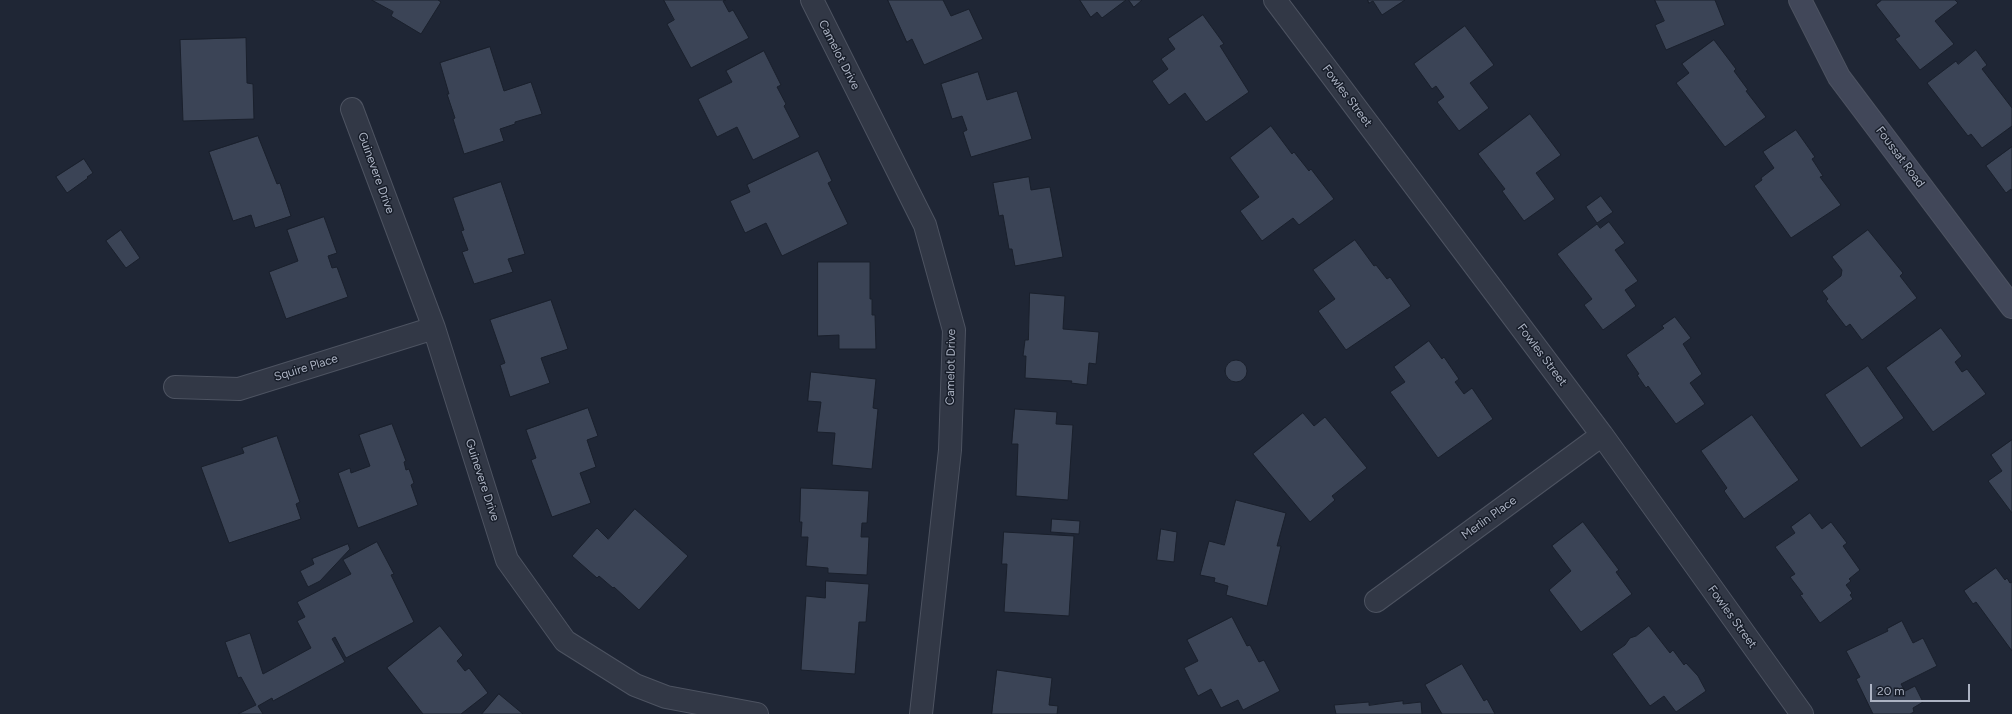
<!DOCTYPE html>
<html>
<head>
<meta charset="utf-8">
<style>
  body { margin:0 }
  #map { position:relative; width:2012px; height:714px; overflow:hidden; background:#1f2635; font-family:Figtree,sans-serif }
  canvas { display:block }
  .scale { position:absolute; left:1870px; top:684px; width:100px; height:18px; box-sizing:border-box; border:2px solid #acb3c3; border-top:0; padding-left:5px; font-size:12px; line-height:14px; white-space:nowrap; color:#acb3c3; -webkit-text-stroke:3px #181e2a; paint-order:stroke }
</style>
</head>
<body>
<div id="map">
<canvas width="2012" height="714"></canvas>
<div class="scale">20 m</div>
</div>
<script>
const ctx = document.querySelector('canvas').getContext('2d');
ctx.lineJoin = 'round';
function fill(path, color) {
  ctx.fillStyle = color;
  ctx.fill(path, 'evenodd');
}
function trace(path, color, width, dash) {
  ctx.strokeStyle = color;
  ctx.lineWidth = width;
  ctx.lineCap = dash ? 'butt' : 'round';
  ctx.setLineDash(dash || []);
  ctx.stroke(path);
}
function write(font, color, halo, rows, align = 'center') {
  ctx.font = font + ' Figtree,sans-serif';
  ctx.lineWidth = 3;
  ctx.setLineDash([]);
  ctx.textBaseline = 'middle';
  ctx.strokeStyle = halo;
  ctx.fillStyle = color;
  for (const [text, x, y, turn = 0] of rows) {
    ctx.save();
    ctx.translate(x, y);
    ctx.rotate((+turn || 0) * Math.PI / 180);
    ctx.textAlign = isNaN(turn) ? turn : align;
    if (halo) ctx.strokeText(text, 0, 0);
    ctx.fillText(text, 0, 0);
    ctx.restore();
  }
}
const building = new Path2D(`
  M372 0H438L441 2 421 34 391 16 393 12Z
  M664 0H726L723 1 729 12 733 10 749 38 691 68 667 24 674 20Z
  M888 0H943L951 16 969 9 983 39 924 65 912 39 907 42Z
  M1080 0H1126L1102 18 1097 12 1091 17Z
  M1129 0H1142L1134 7Z
  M1368 0H1405L1382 15 1373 1 1369 3Z
  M1655 0H1715L1725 25 1666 50 1655 25 1664 21Z
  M1882 0H1955L1958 3 1935 21 1954 44 1920 70 1895 39 1900 36 1876 5Z
  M1203 15 1224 44 1220 46 1249 92 1206 122 1185 93 1169 105 1152 81 1168 69 1161 59 1175 49 1168 39Z
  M1465 26 1494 65 1470 83 1489 108 1459 131 1437 102 1444 97 1436 86 1432 89 1414 64Z
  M246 38 247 83 253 84 254 119 183 121 180 40Z
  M1714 40 1736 69 1734 71 1748 90 1746 91 1766 117 1725 147 1676 83 1689 73 1682 64Z
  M490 47 504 91 531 82 542 114 515 122V124L500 129 504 141 464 154 453 119 455 118 447 94H449L440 63Z
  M1976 50 1987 65 1982 69 2012 108V126L1982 148 1971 134 1968 136 1927 83 1956 61 1958 64Z
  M764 51 781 85 777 87 786 104 784 106 800 137 753 160 737 127 717 137 698 99 732 82 726 71Z
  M978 72 987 100 1017 91 1032 139 971 157 963 132 967 130 962 116 952 119 941 84Z
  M1530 114 1561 155 1536 173 1555 199 1524 221 1502 191 1505 189 1478 154Z
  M1271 126 1292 154 1294 152 1309 171 1311 169 1334 199 1299 225 1293 218 1262 241 1240 211 1259 197 1230 158Z
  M1796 130 1815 157 1812 159 1823 176 1820 177 1841 205 1791 238 1754 186 1762 180 1761 178 1774 168 1763 152Z
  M258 136 277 184 280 183 291 216 255 228 251 215 233 221 209 152Z
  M2012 147V191L2011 189 2006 193 1986 166Z
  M818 151 832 181 828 183 848 224 782 256 766 223 745 233 730 201 750 192 747 185Z
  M84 159 93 173 87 177 88 178 67 193 56 177Z
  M1029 177 1031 190 1050 187 1063 257 1015 266 1012 249H1009L1003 215 999 216 993 183Z
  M501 182 525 254 508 259 513 272 474 284 462 252 468 250 461 231 464 230 453 198Z
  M1601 196 1613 212 1597 223 1586 207Z
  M324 217 337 253 328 256 332 268 337 267 348 297 286 319 269 272 298 261 287 230Z
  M1609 222 1625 243 1615 250 1638 281 1625 290 1636 306 1603 330 1584 305 1592 299 1557 254 1597 224 1600 228Z
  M121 230 140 258 126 268 106 241Z
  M1868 230 1903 273 1900 276 1917 298 1862 340 1850 324 1846 327 1826 301 1828 299 1822 291 1841 276 1842 270 1832 257Z
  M1355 240 1374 266 1376 265 1387 279 1390 277 1411 306 1346 350 1318 311 1335 299 1313 270Z
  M818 262H870V299H872V315H875L876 349H839V335L818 336Z
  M1030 293 1065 296 1063 329 1099 332 1096 364 1089 363 1087 385 1071 383 1072 381 1025 378 1026 356H1023L1025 340H1028Z
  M551 300 568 349 541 358 550 383 510 397 500 365 505 363 490 320Z
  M1675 317 1691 338 1683 344 1702 374 1690 383 1705 404 1676 424 1648 386 1646 388 1637 375 1639 374 1626 355 1664 328 1662 326Z
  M1941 328 1962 356 1955 362 1962 372 1967 369 1986 394 1933 432 1886 368Z
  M1429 341 1442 359 1444 357 1459 379 1455 382 1464 394 1472 388 1493 419 1438 458 1390 392 1405 382 1394 367Z
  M1225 371a11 11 0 1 1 22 0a11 11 0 1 1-22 0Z
  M1868 366 1904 418 1861 448 1825 395Z
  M811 372 876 379 873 408 878 409 872 469 832 465 835 433 817 432 821 402 808 401Z
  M588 408 598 436 587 440 596 467 580 473 591 503 552 517 531 460 536 458 526 430Z
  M1015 409 1057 412 1056 424 1073 425 1068 500 1016 496 1018 444H1012Z
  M1303 413 1314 426 1325 417 1367 468 1332 496 1335 500 1310 522 1253 454Z
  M1752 415 1799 480 1744 519 1724 491 1727 488 1701 451Z
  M392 424 406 461 404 462 406 470 409 469 414 483 411 485 418 505 358 528 338 473 350 468 351 473 370 466 359 435Z
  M277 436 300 502 296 504 301 519 229 543 201 467 244 453 242 448Z
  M2012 440V513L1988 481 2002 471 1991 455Z
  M801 488 869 491 867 523H862L861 537H869L867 575 828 573V568L806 566 808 537H801L802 522H800Z
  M1236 500 1286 513 1277 546H1281L1267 606 1226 595 1228 586 1214 582 1215 578 1200 575 1209 541 1224 545Z
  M635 509 688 556 639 610 614 587 613 588 599 576 597 578 572 556 597 528 608 539Z
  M1810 513 1822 529 1831 522 1847 543 1843 546 1860 570 1849 579 1851 581 1846 585 1852 593 1850 595 1853 599 1820 623 1800 595 1803 594 1790 577 1795 574 1775 547 1795 533 1791 527Z
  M1052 519 1080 521 1079 534 1051 532Z
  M1583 522 1619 570 1616 572 1632 594 1581 632 1549 590 1571 571 1552 546Z
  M1161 529 1177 532 1174 562 1157 560Z
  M1004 532 1074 536 1069 616 1004 612 1007 564H1002Z
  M377 542 394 574 391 575 414 622 346 658 335 637 332 639 345 662 273 701 272 698 258 706 263 714H238L256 705 241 677 238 678 225 642 250 633 263 674 311 648 297 621 305 617 297 602 351 574 343 560Z
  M348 544 350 549 320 581 308 587 300 571 314 564 312 559Z
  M1996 568 2005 580 2007 578 2010 583 2012 582V651L1976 602 1973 604 1964 591Z
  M826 581 869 584 866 622H859L855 674 801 670 806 596 825 598Z
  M1232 617 1247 646 1250 645 1259 662 1264 660 1280 691 1243 710 1238 700 1221 708 1211 689 1198 696 1184 668 1198 661 1187 640Z
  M1902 621 1913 643 1923 638 1937 666 1901 684 1905 691 1915 686 1923 702 1913 708 1914 712 1910 714H1873L1856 679 1860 677 1846 651 1888 631 1887 629Z
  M440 626 463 655 457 661 465 671 469 668 488 693 461 714H423L387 668Z
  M1649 626 1670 653 1673 650 1684 665 1686 663 1698 676 1706 691 1676 712 1664 696 1650 706 1612 654 1625 645 1630 638 1636 636Z
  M1462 664 1484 701 1487 699 1495 714H1442L1425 685Z
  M997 670 1052 678 1049 705 1058 706 1057 714H992Z
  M499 694 523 714H482Z
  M1403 701V704L1421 702 1422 714H1336L1334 705 1369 702V705Z`);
const minor = new Path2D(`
  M812 0 925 225 954 330 950 450 921 714
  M1275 0 1602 435 1802 714
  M352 109 434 328 507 560 565 641 635 685 666 697 757 714
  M175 387 239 389 434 328
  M1376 601 1602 435`);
const secondary = new Path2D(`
  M1800 0 1839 77 2012 307`);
const streetNames = [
  ["Camelot Drive",839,55,63],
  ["Fowles Street",1347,96,53],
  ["Foussat Road",1900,157,53],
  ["Guinevere Drive",376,173,70],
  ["Fowles Street",1542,355,53],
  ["Camelot Drive",951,367,-89],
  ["Squire Place",306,368,-17],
  ["Guinevere Drive",482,480,72],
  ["Merlin Place",1489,518,-36],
  ["Fowles Street",1732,617,54]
];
fill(building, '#3b4456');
trace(building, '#1a202c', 1);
trace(minor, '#4d5361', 24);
trace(secondary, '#4d5361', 24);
trace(minor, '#323846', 22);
trace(secondary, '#414759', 22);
write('12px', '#acb3c3', '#181e2a', streetNames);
</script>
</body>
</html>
